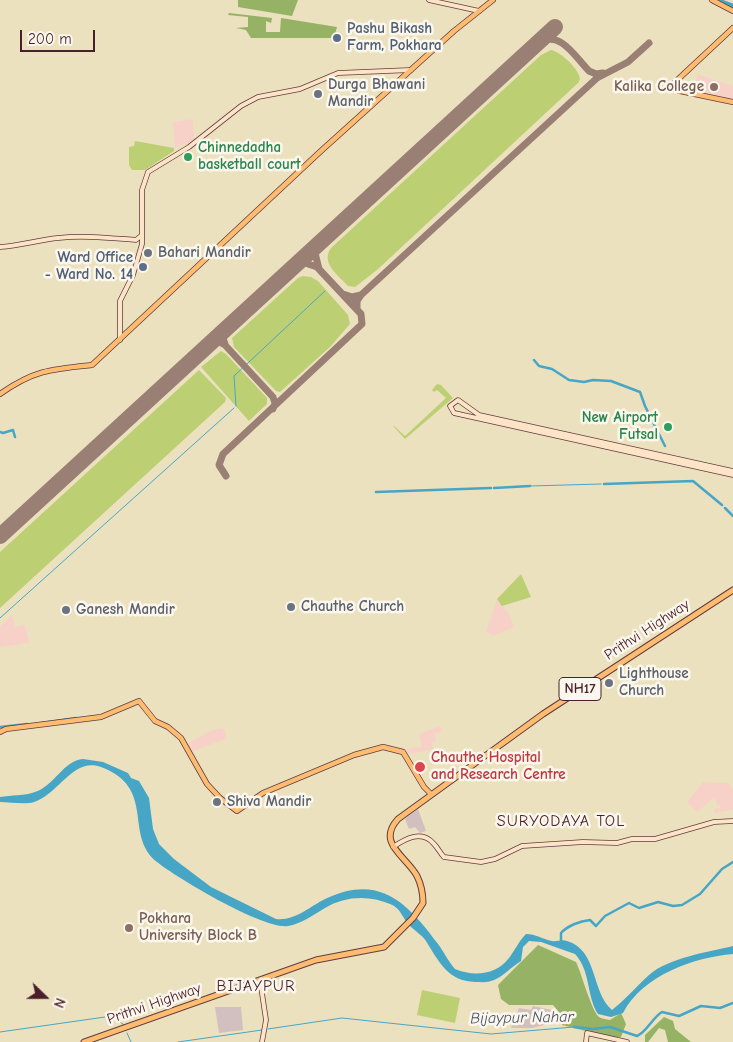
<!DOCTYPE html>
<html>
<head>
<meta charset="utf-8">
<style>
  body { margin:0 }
  #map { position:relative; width:733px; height:1042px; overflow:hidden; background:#ebe1be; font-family:"Comic Neue",sans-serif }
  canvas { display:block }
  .north { position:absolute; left:20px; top:972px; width:50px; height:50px; -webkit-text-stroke:4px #fbf7ec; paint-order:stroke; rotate:112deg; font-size:14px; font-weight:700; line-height:20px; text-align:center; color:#4a1f2b }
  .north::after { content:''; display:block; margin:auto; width:18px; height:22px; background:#4a1f2b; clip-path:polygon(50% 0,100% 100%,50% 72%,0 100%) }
  .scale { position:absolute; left:20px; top:30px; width:75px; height:22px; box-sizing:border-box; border:2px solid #4a1f2b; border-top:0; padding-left:6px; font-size:15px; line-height:18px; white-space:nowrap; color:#4a1f2b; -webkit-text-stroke:4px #fbf7ec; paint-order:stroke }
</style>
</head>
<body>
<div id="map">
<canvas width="733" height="1042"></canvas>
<div class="north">N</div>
<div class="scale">200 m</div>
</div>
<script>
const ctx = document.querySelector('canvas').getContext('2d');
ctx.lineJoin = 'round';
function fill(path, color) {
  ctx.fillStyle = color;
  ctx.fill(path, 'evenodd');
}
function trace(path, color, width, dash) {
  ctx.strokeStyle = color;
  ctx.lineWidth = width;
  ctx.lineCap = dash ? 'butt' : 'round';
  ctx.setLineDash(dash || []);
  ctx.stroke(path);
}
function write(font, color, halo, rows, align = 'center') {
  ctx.font = font + ' "Comic Neue",sans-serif';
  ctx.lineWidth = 5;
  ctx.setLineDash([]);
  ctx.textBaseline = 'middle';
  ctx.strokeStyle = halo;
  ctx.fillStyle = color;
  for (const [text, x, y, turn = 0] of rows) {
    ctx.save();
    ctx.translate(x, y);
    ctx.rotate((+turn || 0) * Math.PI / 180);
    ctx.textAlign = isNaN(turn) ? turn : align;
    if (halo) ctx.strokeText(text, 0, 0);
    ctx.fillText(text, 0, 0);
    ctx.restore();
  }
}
const built = new Path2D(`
  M697 74 733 86V101L695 92Z
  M193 119 194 140 175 148 173 122Z
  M497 599 509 614 514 627 493 636 486 632Z
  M12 615 15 627 25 625 29 643 0 647V626Z
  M440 726 442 731 435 734 436 742H432L433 749 408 754 406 749 422 747 419 734Z
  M222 728 225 730 226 739 190 752 187 744 210 731Z
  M703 782 729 783 733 790V810L714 813V809L720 808V805H717L715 797 697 812 687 802Z`);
const industrial = new Path2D(`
  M418 809 426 831 420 833 415 827 409 829 405 819Z
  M533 1006 556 1011 557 1017 553 1023 532 1028H511L519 1008 531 1010Z
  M215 1007H241L243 1030 219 1033Z`);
const green = new Path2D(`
  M551 50C561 52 579 69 580 79L578 83 377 270 355 287 348 286C339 276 320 263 331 248L541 55Z
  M135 141 174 148V151L145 170H132L129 165V147L134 146Z
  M303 276 311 277 318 281 348 315 350 324 330 347 280 392 276 391 234 347 232 338 298 278Z
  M221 351 226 354 267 398V404L249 421 201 367Z
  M199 370 226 398 225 402 0 608V552Z
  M437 384 441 385 453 398 405 439 394 427 393 425 405 436 446 398 437 390 434 392 432 390Z
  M521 574 531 597 502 606 497 599Z
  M422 990 460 998 455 1023 417 1015Z`);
const forest = new Path2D(`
  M238 0H298L292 16 238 7Z
  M229 13 272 18 271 23 266 21V32H280L281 18 337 27 334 38H251L246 30 236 28 248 27V17L228 15Z
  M538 945 576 962C581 972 592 1012 599 1017 602 1019 607 1019 610 1020L621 1013 626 1024 621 1037H609L562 1025 559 1012 553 1005H509L501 999 498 985Z
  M664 1017 673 1021 675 1029 691 1042H668L665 1030 659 1028 648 1042H645V1035Z`);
const water = new Path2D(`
  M83 759 103 762 128 773 131 778 139 781 149 798 153 829 159 844 174 859 211 887 276 919C295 921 309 907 325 899 379 873 407 902 438 944 444 952 448 961 455 969 474 977 496 975 509 958 515 950 519 941 526 934 536 934 542 939 552 941 557 942 561 939 567 941 598 950 591 992 612 1010 624 1001 637 986 649 975 668 958 708 952 733 946V954C694 957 642 976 623 1013L611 1017 598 1014C586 995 591 971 575 954L541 942 529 941 523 947 521 961C511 967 504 976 494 980 487 983 482 982 475 982 448 981 439 962 426 941 422 935 415 931 410 926 402 918 401 908 390 904 369 895 345 896 325 908 313 915 301 924 288 926 264 930 177 878 157 862 123 835 157 788 101 767 73 757 58 795 34 802 25 805 10 802 0 802V797C11 795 25 796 35 792 54 786 64 760 83 759Z`);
const stream = new Path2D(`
  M236 406 234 376 325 291
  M530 486 601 484
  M0 618 234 408
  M268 1029 342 1018 491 1034 574 1027
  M0 1032 105 1017 115 1018 124 1025
  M127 1033 131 1042
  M178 1042 262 1030`);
const canal = new Path2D(`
  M534 360 539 366 552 369 569 380 584 382 593 380 611 381 640 392 645 406 665 446
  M0 432 3 433 13 430 15 437
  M604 484 693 481 722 505
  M494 488 530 486
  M376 492 491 488
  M725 508 733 516
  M35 724 76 718
  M0 727 27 724
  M561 941V933C567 926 580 921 590 920L596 926 605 916 629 903 639 908 658 902 673 906 682 905 700 894 722 869 733 862
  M574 1027 593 1029 610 1027 637 1036C647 1032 652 1018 662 1012L679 1016 701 1006 720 1008 733 1003`);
const river = new Path2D(`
  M717 0 733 6`);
const taxiway = new Path2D(`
  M538 42C561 30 575 57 589 71L596 74 603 73
  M319 269 315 253 322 241
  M343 294 352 297 361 295 357 301V309
  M361 295 597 78 628 62 649 43
  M225 344 222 336 227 328
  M208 345 218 341 225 345 273 397 275 403 273 409
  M226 476 219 465 223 454 362 324 361 314 317 267 305 263 292 268`);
const runway = new Path2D(`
  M0 536 555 27`);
const secondary = new Path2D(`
  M429 0 479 11
  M0 247C20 246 38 240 58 238 84 235 110 238 136 240L142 235
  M120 340V301L133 275 142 244V190L148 172 189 147 241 106 258 97 300 89 338 73 411 70
  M733 471 479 415 458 400 450 406 454 413 733 475
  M393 847C405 839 422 829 434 844 438 848 440 853 444 857L481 862 495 859 522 846 583 842 617 843 632 839H655L714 822 733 821
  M260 980 266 1020 262 1042
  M586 1042 587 1033 627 1042`);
const primary = new Path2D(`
  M712 0 733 11
  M733 28 673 84 674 89 680 91 733 102
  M0 394C34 370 52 369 92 365L322 150 454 31 493 0
  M0 732 6 729 101 717 139 701 155 721 168 727 181 738 207 784 220 798 237 811 263 793 354 755 383 747 403 752 424 787 431 794`);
const highway = new Path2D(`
  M84 1042 316 960 384 947 413 918 423 903C423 894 421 884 417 876 406 856 376 843 398 819L543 714 733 590`);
const markers = [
  [337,38,5,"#5c6f8a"],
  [714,87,5,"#8d6e63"],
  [318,94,5,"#6b7280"],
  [188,157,5,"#2e9e5b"],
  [148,253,5,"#6b7280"],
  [143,267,5,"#5c6f8a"],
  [668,427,5,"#2e9e5b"],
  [291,607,5,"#6b7280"],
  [66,610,5,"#6b7280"],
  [609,683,5,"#6b7280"],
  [420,767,6,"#e0444e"],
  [217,802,5,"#6b7280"],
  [129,928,5,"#8d6e63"]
];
const shields = [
  [580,689,42]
];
const shieldNames = [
  ["NH17",580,689]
];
const serviceNames = [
  ["Pashu Bikash",347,29],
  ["Farm, Pokhara",347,46],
  ["Ward Office",133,258,"right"],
  ["- Ward No. 14",133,275,"right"]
];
const worshipNames = [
  ["Durga Bhawani",328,85],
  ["Mandir",328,102],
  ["Bahari Mandir",158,253],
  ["Chauthe Church",301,607],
  ["Ganesh Mandir",76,610],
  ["Lighthouse",619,674],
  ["Church",619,691],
  ["Shiva Mandir",227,802]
];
const educationNames = [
  ["Kalika College",704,87],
  ["Pokhara",139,919,"left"],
  ["University Block B",139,936,"left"]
];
const leisureNames = [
  ["Chinnedadha",198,148],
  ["basketball court",198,165],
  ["New Airport",658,418,"right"],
  ["Futsal",658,435,"right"]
];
const streetNames = [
  ["Prithvi Highway",647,630,-33],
  ["Prithvi Highway",154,1004,-19]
];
const healthNames = [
  ["Chauthe Hospital",431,758],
  ["and Research Centre",431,775]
];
const neighbourhoodNames = [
  ["SURYODAYA TOL",561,821],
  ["BIJAYPUR",256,986]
];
const waterNames = [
  ["Bijaypur Nahar",522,1018,-1]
];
fill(built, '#f7d1c8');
fill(industrial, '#d2bfc0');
fill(green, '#bcd073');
fill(forest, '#95b265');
fill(water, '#47a6c6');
trace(stream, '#47a6c6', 1);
trace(canal, '#47a6c6', 2.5);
trace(river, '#47a6c6', 4.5);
trace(taxiway, '#9a8074', 7);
trace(runway, '#9a8074', 16);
trace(secondary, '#623c41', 5.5);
trace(primary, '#623c41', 6);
trace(highway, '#623c41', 7);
trace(secondary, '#fee4c6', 4);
trace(primary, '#fdbc70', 4.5);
trace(highway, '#fdbc70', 5);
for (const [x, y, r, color] of markers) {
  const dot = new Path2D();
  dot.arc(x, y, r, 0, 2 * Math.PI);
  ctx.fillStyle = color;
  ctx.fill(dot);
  trace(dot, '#fbf7ec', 2);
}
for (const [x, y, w] of shields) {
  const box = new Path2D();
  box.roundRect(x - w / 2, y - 11.5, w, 23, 4);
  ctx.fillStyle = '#fbf7ec';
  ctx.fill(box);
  trace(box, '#4a1f2b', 1);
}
write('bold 14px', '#4a1f2b', null, shieldNames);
write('bold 15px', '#4e5e75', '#fbf7ec', serviceNames, 'left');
write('bold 15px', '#5b616d', '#fbf7ec', worshipNames, 'left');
write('bold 15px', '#785e54', '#fbf7ec', educationNames, 'right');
write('bold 15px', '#27864d', '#fbf7ec', leisureNames, 'left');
write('15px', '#4a1f2b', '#fbf7ec', streetNames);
write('bold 15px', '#be3a42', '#fbf7ec', healthNames, 'left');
ctx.letterSpacing = '1px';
write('16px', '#4a1f2b', '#fbf7ec', neighbourhoodNames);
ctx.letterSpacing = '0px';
write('italic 16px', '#495569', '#fbf7ec', waterNames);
</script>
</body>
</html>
